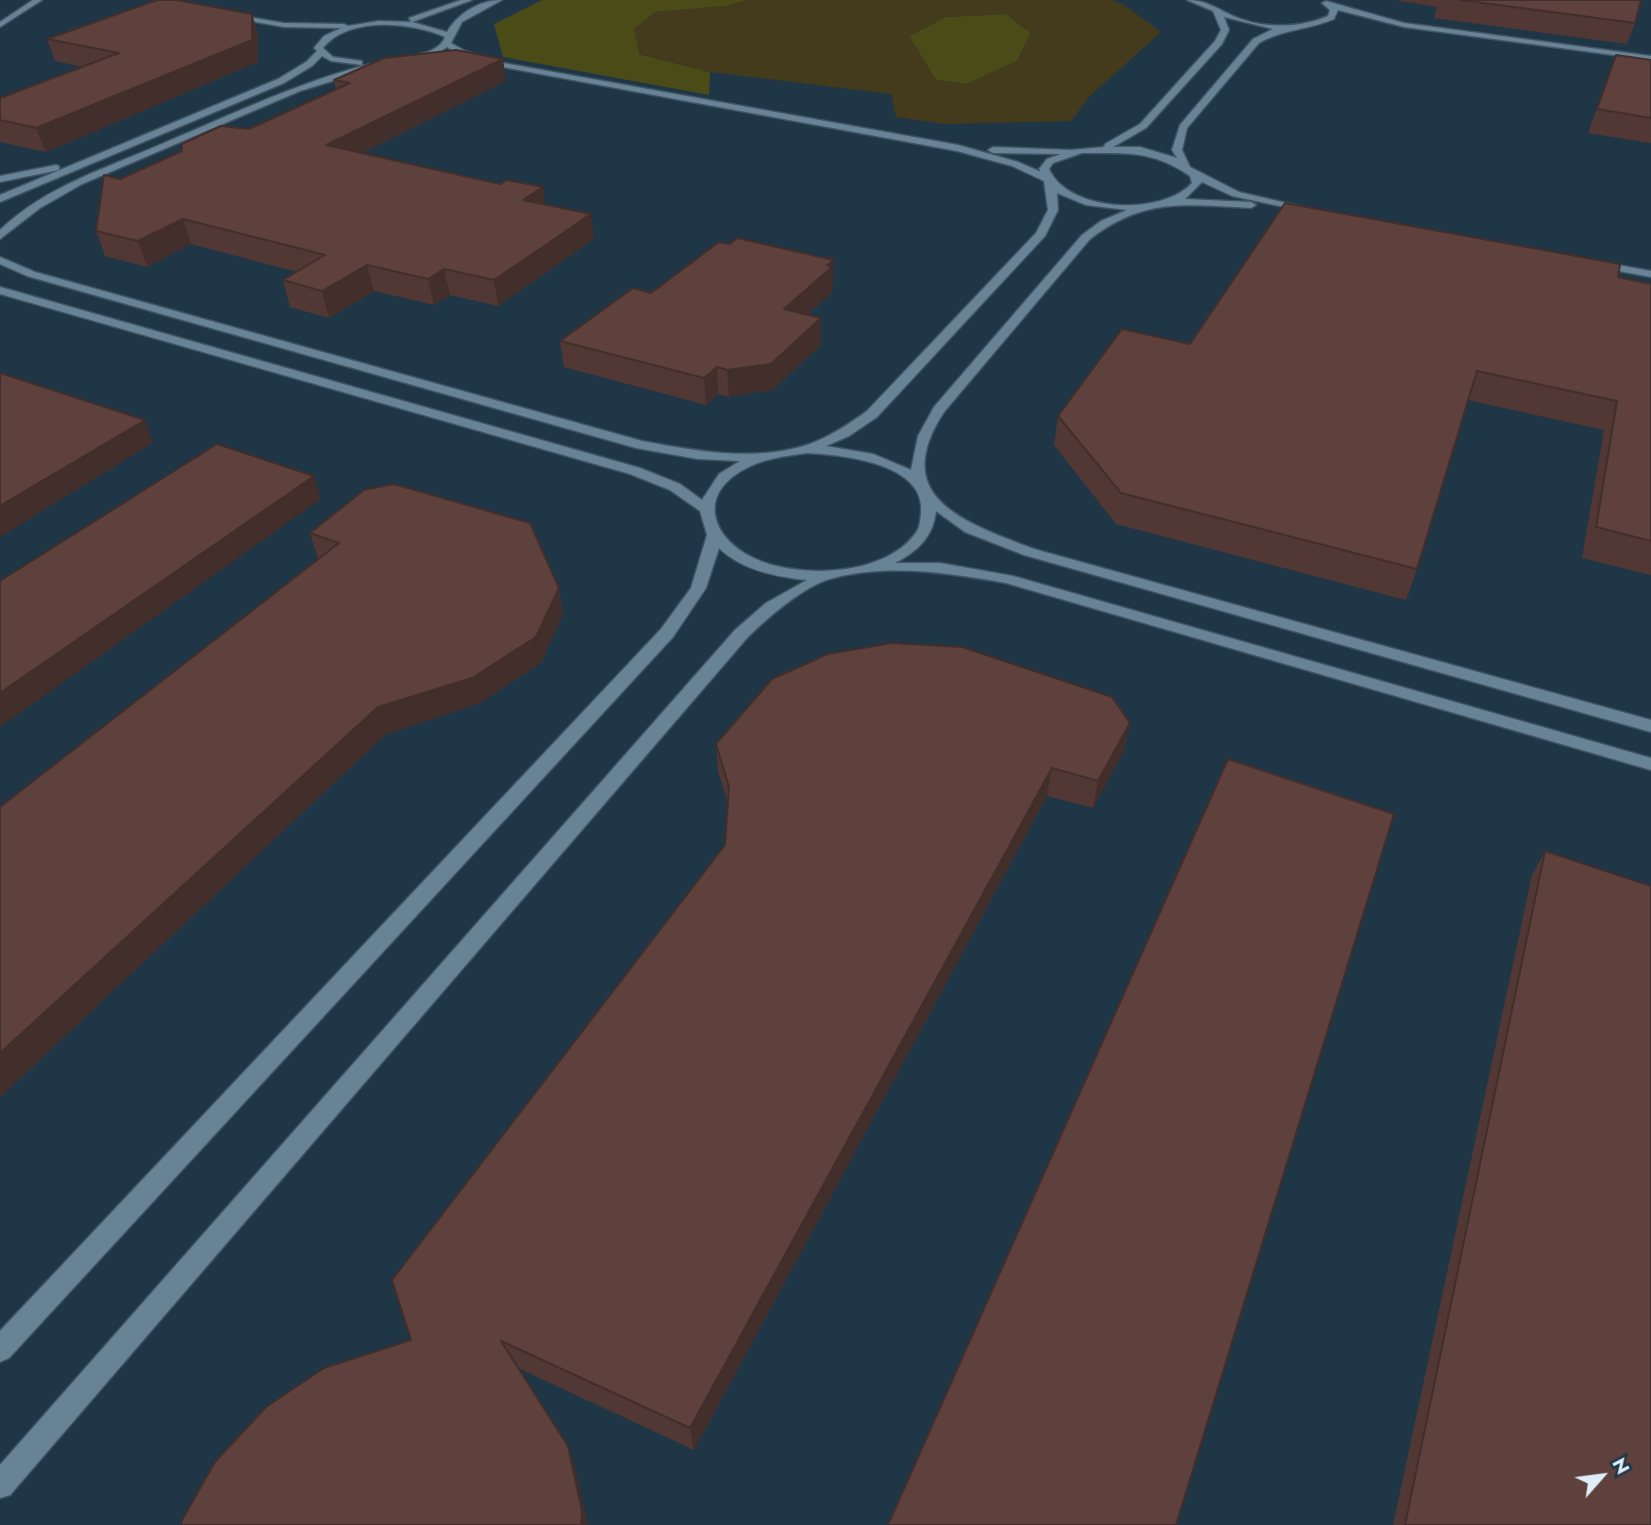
<!DOCTYPE html>
<html>
<head>
<meta charset="utf-8">
<style>
  body { margin:0 }
  #map { position:relative; width:1651px; height:1525px; overflow:hidden; background:#1f3647; font-family:Jost,sans-serif }
  canvas { display:block }
  .north { position:absolute; left:1567px; top:1441px; width:70px; height:70px; -webkit-text-stroke:5px #1f3647; paint-order:stroke; rotate:62deg; font-size:19px; font-weight:700; line-height:28px; text-align:center; color:#e0eef9 }
  .north::after { content:''; display:block; margin:auto; width:24px; height:32px; background:#e0eef9; clip-path:polygon(50% 0,100% 100%,50% 72%,0 100%) }
</style>
</head>
<body>
<div id="map">
<canvas width="1651" height="1525"></canvas>
<div class="north">N</div>
</div>
<script>
const ctx = document.querySelector('canvas').getContext('2d');
ctx.lineJoin = 'round';
function fill(path, color) {
  ctx.fillStyle = color;
  ctx.fill(path, 'evenodd');
}
function trace(path, color, width, dash) {
  ctx.strokeStyle = color;
  ctx.lineWidth = width;
  ctx.lineCap = dash ? 'butt' : 'round';
  ctx.setLineDash(dash || []);
  ctx.stroke(path);
}
const green = new Path2D(`
  M542 0H749L726 6 655 12 639 54 710 72 709 95 503 57 494 24Z
  M1006 14 1031 33 1017 61 967 84 936 80 909 36 946 17Z`);
const sand = new Path2D(`
  M749 0H1111L1123 4 1161 32 1089 97 1071 121 944 124 896 117 891 94 710 72 639 54 634 29 655 12 726 6ZM1006 14 1031 33 1017 61 967 84 936 80 909 36 946 17Z`);
const minor = new Path2D(`
  M33 0H42L0 27V22Z
  M461 0H472L412 22 447 32C458 13 480 0 502 0L462 22 451 43 465 51 498 62 958 145 1018 162 1041 172 1039 169 1047 159 1061 154 993 153 988 150 993 147 1071 150 1104 147 1105 144 1140 124 1215 41 1221 30 1213 11 1187 0C1204 0 1215 7 1229 14 1259 29 1298 29 1328 16L1330 10 1322 3 1326 1 1404 23 1651 56V60L1404 27 1338 10 1334 19C1309 30 1283 29 1259 43L1187 128 1182 150 1190 167 1239 192 1308 208V212L1232 196 1202 182 1185 199 1251 202 1256 205 1251 208C1184 205 1146 197 1090 239L944 412C887 499 967 523 1034 549L1651 720V732L1024 555 965 532 936 511C933 537 918 551 895 563H940L1013 576 1651 758V770L1006 583C948 573 888 563 830 579 804 586 766 619 747 638L10 1495 0 1498V1465L735 630 766 603 807 580C776 577 741 570 719 548L706 588 673 637 9 1358 0 1362V1331L661 629 691 588 707 535 700 511 670 490 630 474 0 294V287L640 468 680 484 702 500 719 474 740 461 698 459 636 448 27 276 0 264V257L35 272 642 441C696 451 754 462 807 445 828 438 849 424 867 411L1036 233 1048 210 1044 181 1012 166 957 151 497 66 459 55 447 47 434 56 411 61 408 57C421 54 440 51 445 37 411 22 349 16 323 48L333 57 362 61V65L331 61 322 56 312 66 284 83 0 202V195L278 79 306 62 317 51 314 48 324 36 341 28 284 27 233 18 230 14 284 23 344 24 348 26 379 21 411 22 409 18ZM1224 17 1273 29 1253 39 1180 125 1172 150 1177 158 1140 147H1113L1146 128 1222 44 1229 30ZM1082 153C1126 153 1153 150 1190 176L1192 183C1162 216 1069 213 1049 169L1053 163ZM1057 193 1086 205 1127 210 1101 221 1082 235 934 407 918 436 911 470 873 454 826 446 849 436 877 417 1045 236 1058 210ZM807 453C843 455 927 463 921 514 920 521 920 528 915 534 883 578 789 580 746 554 711 533 700 496 741 471 761 459 784 456 807 453Z
  M378 62 381 66 300 91 82 184 40 208 0 239V230C46 186 107 168 164 143 235 113 303 80 378 62Z
  M56 165 59 166V170L0 182V176Z
  M1596 261 1651 271V277L1592 266V262Z`);
const wall = new Path2D(`
  M1395 0H1641L1635 23 1627 44 1434 18 1437 7Z
  M252 14 258 35V62L46 152 0 142V98L83 67 55 61 47 39Z
  M1616 55 1651 60V143L1588 133Z
  M334 80 506 81 362 153 545 204 594 239 498 306 450 295 434 305 374 291 329 318 290 307 283 280 297 272 191 244 147 267 105 256 96 231 120 179 182 151 249 129 336 90Z
  M1618 277 1651 284V575L1582 558 1604 430 1468 400 1417 569 1406 600 1116 524 1054 445 1058 416 1190 344Z
  M833 285 832 286V292L807 315 821 345 772 390 729 397 718 394 706 405 564 367 560 341 651 293Z
  M310 533 559 588 563 614 541 663 478 704 386 734 0 1097V807L318 559Z
  M1130 723 1124 751 1093 808 1047 796 694 1450 518 1368 575 1467 411 1340 725 845 728 804 718 771 716 744Z
  M1545 851 1651 1525H1393L1532 875Z`);
const shadedWall = new Path2D(`
  M252 14 258 35V62L46 152 36 128Z
  M503 59 506 81 331 168 326 145Z
  M543 187 546 212 523 200Z
  M591 214 594 239 498 306 494 280Z
  M183 219 191 244 147 267 138 241Z
  M834 260 833 285 832 286V292L784 335V309Z
  M367 265 374 291 329 318 322 291Z
  M444 269 450 295 434 305 428 279Z
  M821 318V345L772 390 729 397 727 370Z
  M717 367 718 394 706 405 704 378Z
  M145 420 153 443 0 537V506Z
  M314 476 321 499 0 727V693Z
  M559 588 563 614 541 663 478 704 386 734 0 1097V1053L378 707Z
  M1130 723 1124 751 1093 808 1098 781Z
  M1052 768 1047 796 694 1450 690 1428Z
  M568 1446 575 1467 588 1525H581Z`);
const building = new Path2D(`
  M157 0H177L252 14V40L36 128 0 120V98L119 53 47 39Z
  M1460 0H1641L1635 23Z
  M456 50 503 59 326 145 500 184 507 180 543 187 523 200 591 214 494 280 444 269 428 279 367 265 322 291 283 280 325 255 183 219 138 241 96 231 104 175 120 179 182 151V144L221 126 249 129 350 83 334 80 384 58Z
  M1616 55 1651 60V118L1597 109Z
  M1285 203 1620 264 1618 277 1651 284V541L1596 527 1617 401 1477 371 1417 569 1121 493 1058 416 1122 329 1190 344Z
  M737 238 834 260 827 265 832 267 784 309 821 318 771 364 727 370 717 367 704 378 560 341 633 288 651 293 719 242 730 244Z
  M0 373 145 420 0 506Z
  M217 444 314 476 0 693V581Z
  M394 484 530 523 559 588 536 637 472 678 378 707 0 1053V807L339 543 310 533 364 490Z
  M892 643 962 647 1112 697 1130 723 1098 781 1052 768 690 1428 501 1341 568 1446 582 1511 581 1525H181L182 1520 215 1462 266 1407 324 1368 411 1340 392 1280 725 845 729 787 716 744 772 679 828 654Z
  M1228 759 1394 814 1176 1525H888Z
  M1545 851 1651 886V1525H1405Z`);
fill(green, '#4a4b17');
fill(sand, '#433b1b');
trace(minor, '#3f5362', 3);
fill(minor, '#698396');
fill(wall, '#513834');
fill(shadedWall, '#422e2a');
fill(building, '#5e413c');
trace(building, '#422e2a', 2);
</script>
</body>
</html>
